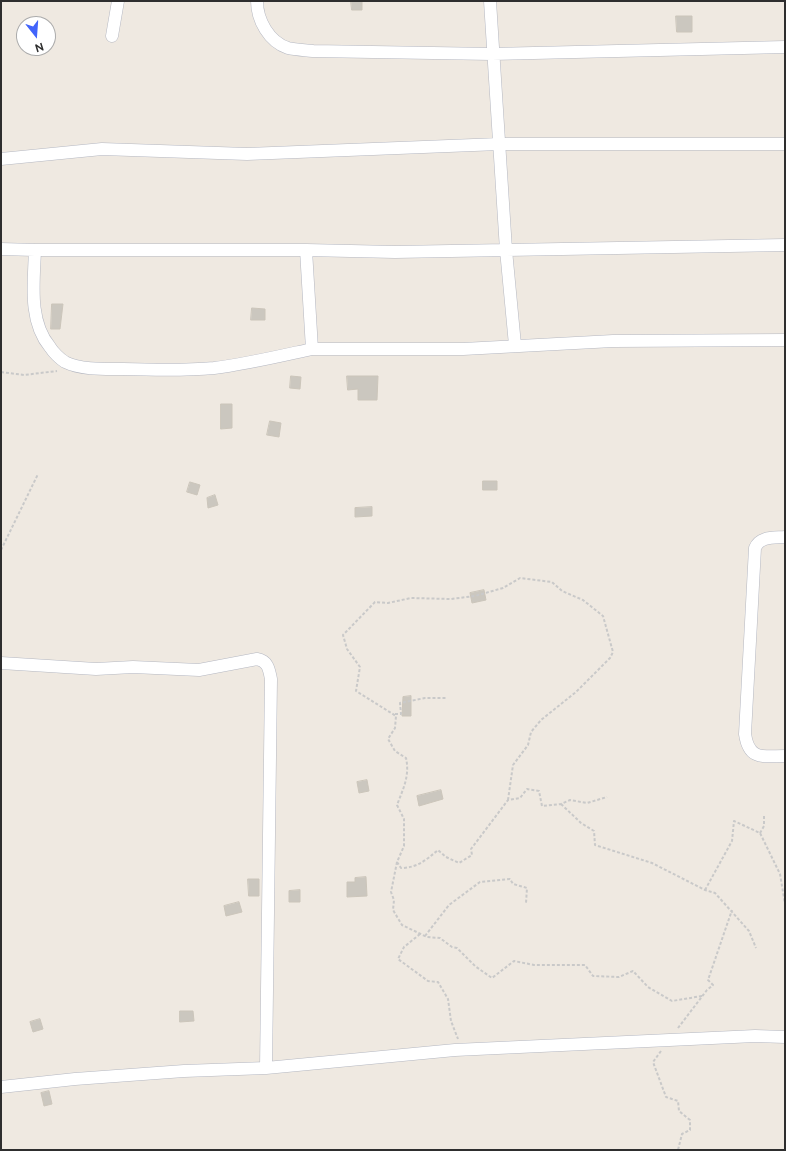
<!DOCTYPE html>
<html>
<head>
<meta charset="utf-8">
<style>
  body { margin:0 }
  #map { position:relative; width:786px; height:1151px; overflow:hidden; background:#efe9e1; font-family:Raleway,sans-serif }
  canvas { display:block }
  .frame { position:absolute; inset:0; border:2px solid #2e2e2e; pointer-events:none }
  .north { position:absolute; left:16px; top:16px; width:40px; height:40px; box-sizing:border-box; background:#fff; border:1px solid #ababab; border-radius:50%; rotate:163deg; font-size:11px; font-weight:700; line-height:16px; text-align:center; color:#2e2e2e }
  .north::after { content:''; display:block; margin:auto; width:14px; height:18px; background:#4264fb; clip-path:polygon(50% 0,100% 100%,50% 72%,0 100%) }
</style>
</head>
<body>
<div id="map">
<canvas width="786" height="1151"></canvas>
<div class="frame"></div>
<div class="north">N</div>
</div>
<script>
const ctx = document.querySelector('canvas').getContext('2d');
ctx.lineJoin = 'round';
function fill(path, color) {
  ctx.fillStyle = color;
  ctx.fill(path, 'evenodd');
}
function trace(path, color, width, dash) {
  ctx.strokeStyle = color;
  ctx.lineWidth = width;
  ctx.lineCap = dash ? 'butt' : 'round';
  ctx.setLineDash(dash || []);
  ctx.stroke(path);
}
const building = new Path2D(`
  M351 1H362V10H352Z
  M676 16H692V32H677Z
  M52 304H63L60 329H51Z
  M252 308 265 309V320H251Z
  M291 376 301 377 300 389 290 388Z
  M347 376H378L377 400H358V389L348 390Z
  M221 404H232V428L221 429Z
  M270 421 281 423 279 437 267 435Z
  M483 481H497V490H483Z
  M190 482 200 485 197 495 187 492Z
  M215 495 218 505 208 508 207 498Z
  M372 507V516L355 517V508Z
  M484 590 486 600 472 603 470 593Z
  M411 696V716H402L403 697Z
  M367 780 369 791 359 793 357 782Z
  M441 790 443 799 419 806 417 796Z
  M366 877 367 896 347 897V882H355V878Z
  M248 879H259V896H249Z
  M300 890V902H289V891Z
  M239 902 242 912 226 916 224 906Z
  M180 1011H193L194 1021 180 1022Z
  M40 1019 43 1029 33 1032 30 1022Z
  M49 1091 52 1104 44 1106 41 1093Z`);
const path = new Path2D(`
  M1 372 24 375 57 371
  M1 550 38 474
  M395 714H401L400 703 425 698H446
  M508 800 513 765 528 745 531 732 541 720 576 692 610 658 613 652 603 616 583 600 562 591 552 582 520 578 503 588 475 596 451 599 411 598 388 603 375 602 343 635 347 649 360 667 356 691 396 716 395 728 388 739 395 751 406 758C410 776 403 789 397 805L404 819V846L397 862 391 892 394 900 393 910 402 925 427 937 440 938 452 947 457 948 475 966 492 978 514 961 534 965H585L593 976 619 977 633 971 648 987 672 1001 702 996
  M561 804 581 823 594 831 595 845 652 863 705 890 715 893 749 931 756 948
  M760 833 764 826V815
  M397 862 401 868C417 868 426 860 438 850L446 857 459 863 472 855 471 849 508 800 520 798 527 789 539 791 542 806 561 804 570 800 587 803 607 797
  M705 890 732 841 734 821 760 833 780 874 785 904
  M420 934 404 947 398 959 428 981 438 982 448 999 451 1021 458 1039
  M425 936 449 905 480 882 510 879 513 884 527 888 526 903
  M678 1028 707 990 713 985 708 980 732 910
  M661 1051 653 1062 666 1097 678 1101 679 1111 690 1120V1130L682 1134 678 1150`);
const minor = new Path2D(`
  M257 1C257 20 269 42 288 48 296 50 305 50 313 51L492 54 785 47
  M490 1 506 250 515 345
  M112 36 118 1
  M1 159 102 149 247 154 499 144H785
  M1 249 35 250
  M306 250 312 349H463L613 341 785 340
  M312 349C280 356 247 364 214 368 183 371 153 370 122 369 105 369 81 370 65 362 60 359 53 352 50 347 28 321 34 281 35 250H306L395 252 785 245
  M785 537C774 538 760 536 755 548L745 734C749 761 763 756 785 756
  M1 663 96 669 133 667 199 670 257 659C268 661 269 669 271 679L266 1068
  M1 1087 75 1079 184 1071 266 1068 455 1050 755 1036 785 1037`);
fill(building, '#cbc7bf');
trace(building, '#cbc5ba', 1);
trace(minor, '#b4b7c1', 13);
trace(path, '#c9c9c9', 2, [3, 2]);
trace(minor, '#fff', 12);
</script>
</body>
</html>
